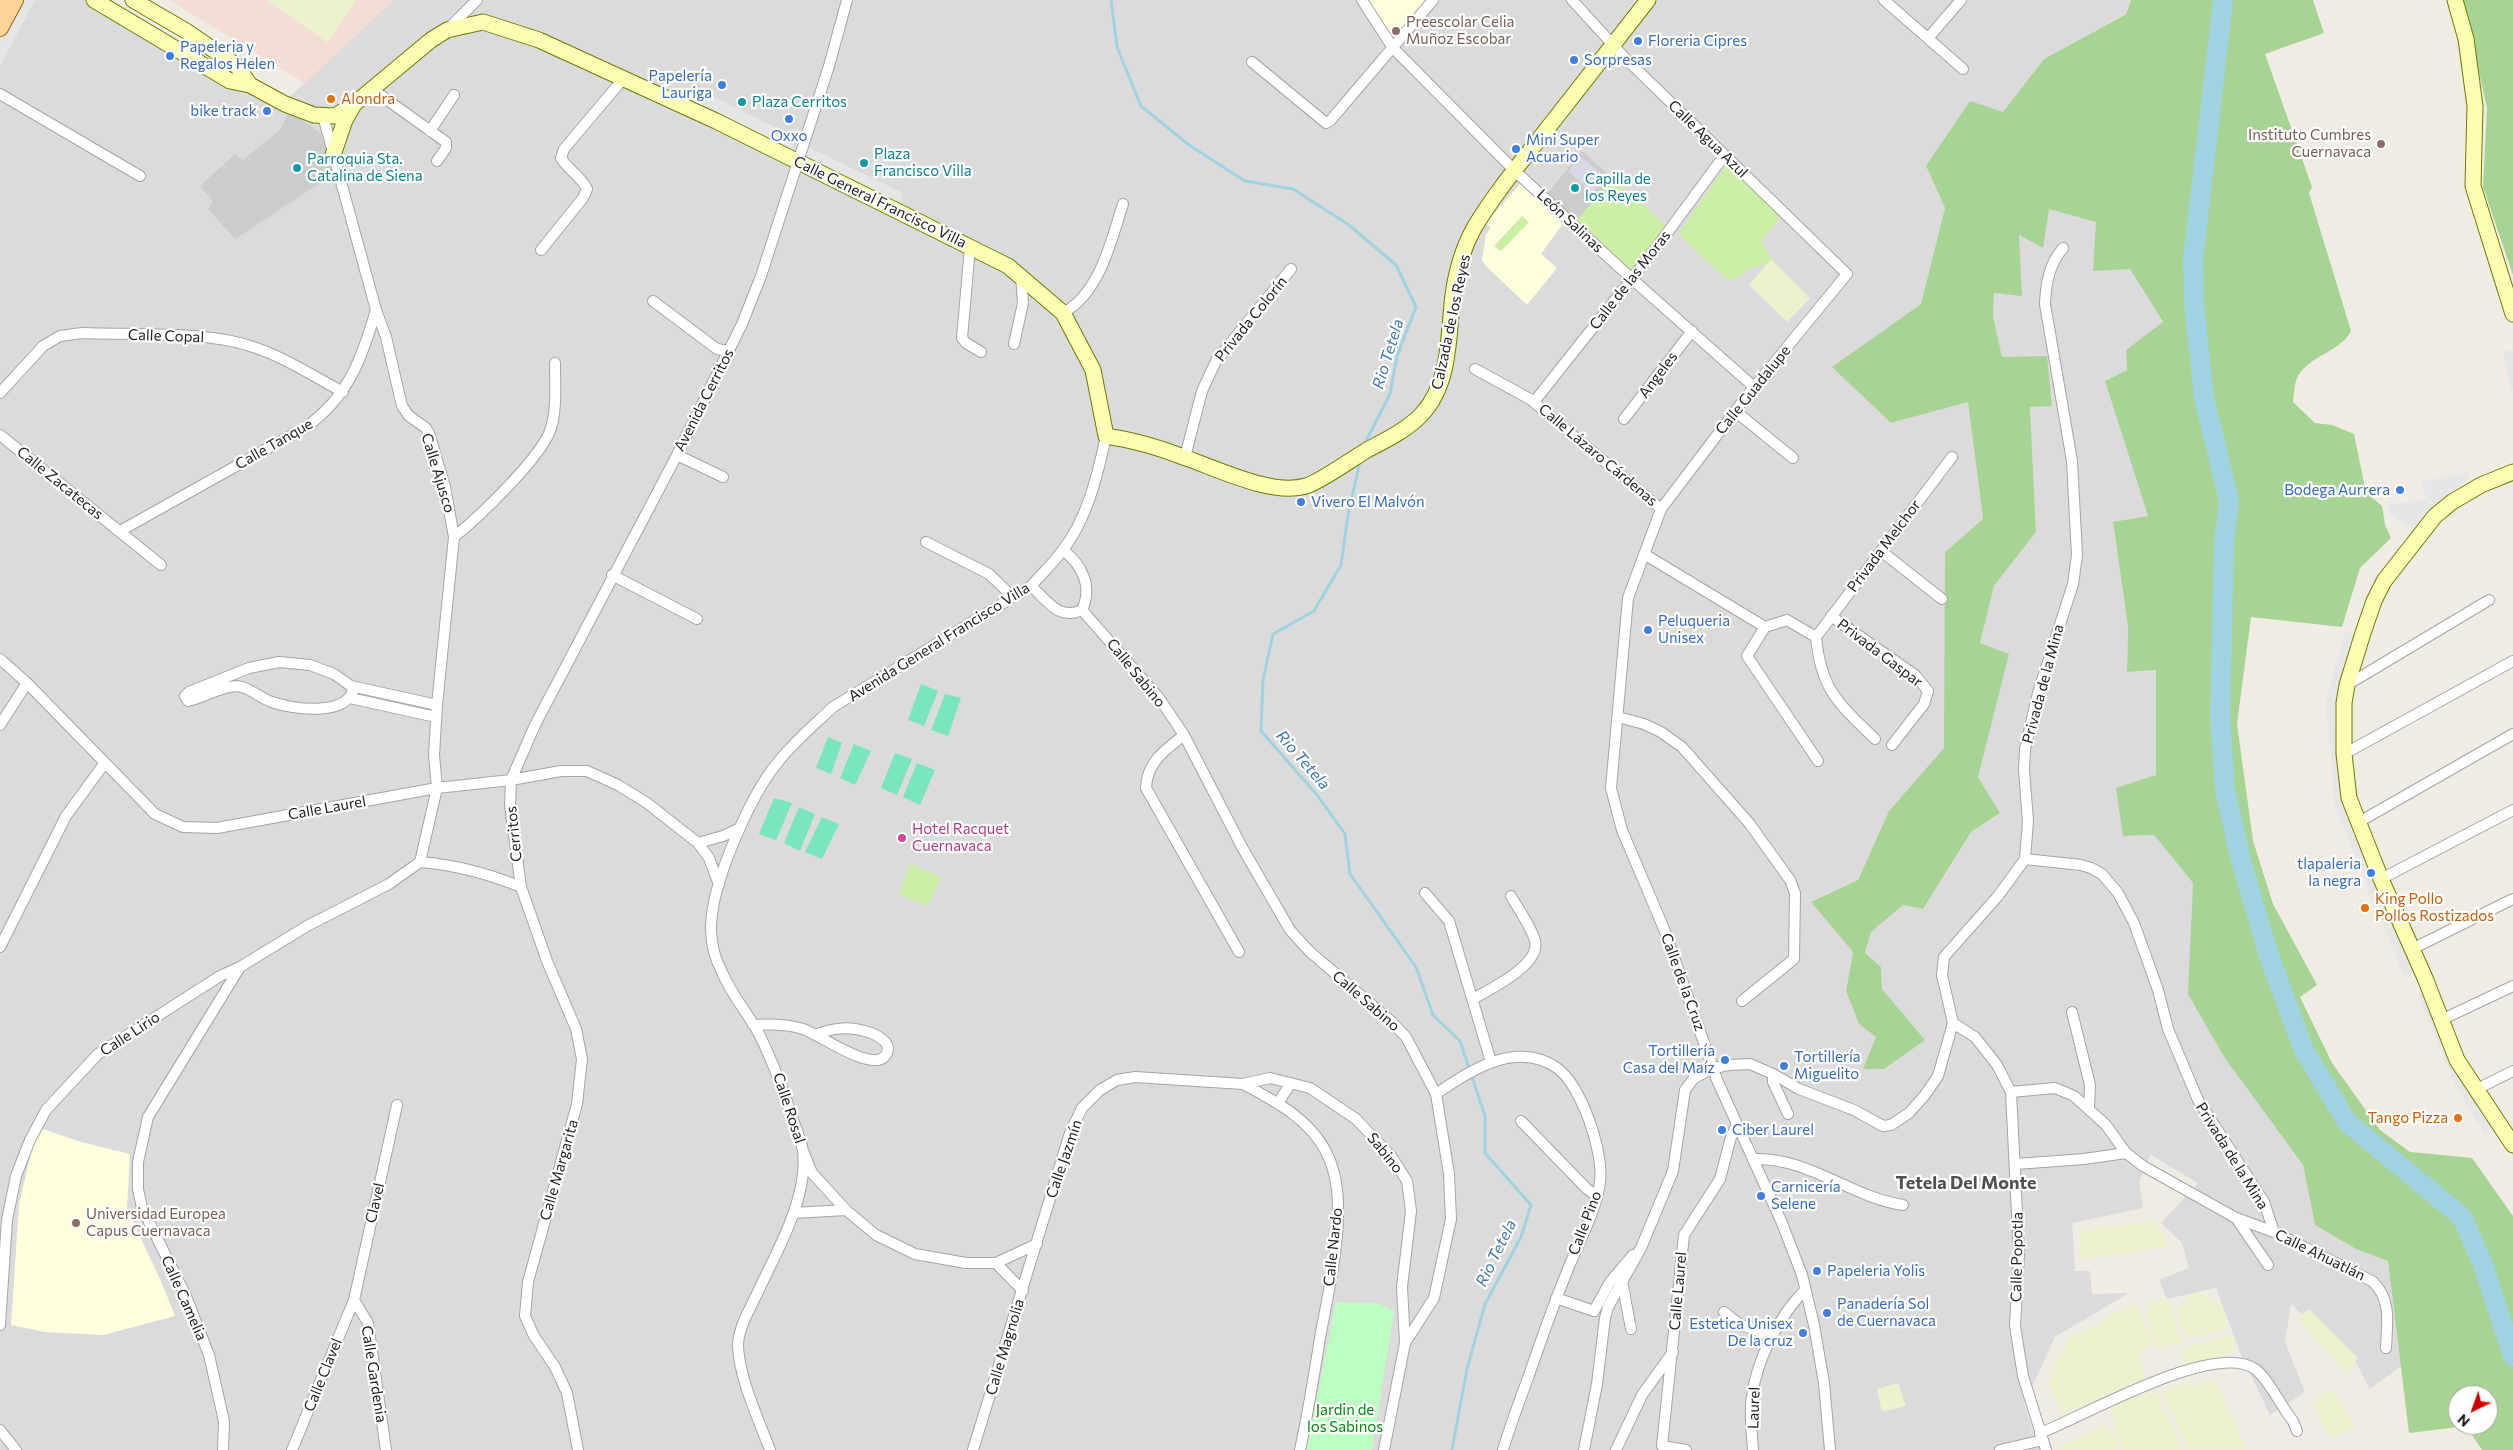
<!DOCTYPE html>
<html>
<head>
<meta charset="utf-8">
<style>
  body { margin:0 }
  #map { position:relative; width:2513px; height:1450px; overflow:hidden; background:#f0ece3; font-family:Commissioner,sans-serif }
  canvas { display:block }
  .north { position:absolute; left:2448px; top:1385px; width:50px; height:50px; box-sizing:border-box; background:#fff; border:1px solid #a5a5a5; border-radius:50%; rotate:222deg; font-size:14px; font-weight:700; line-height:20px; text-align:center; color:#1e1e1e }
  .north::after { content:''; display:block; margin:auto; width:18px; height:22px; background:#cd0001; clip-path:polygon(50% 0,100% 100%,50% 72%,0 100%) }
</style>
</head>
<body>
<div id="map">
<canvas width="2513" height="1450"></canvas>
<div class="north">N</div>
</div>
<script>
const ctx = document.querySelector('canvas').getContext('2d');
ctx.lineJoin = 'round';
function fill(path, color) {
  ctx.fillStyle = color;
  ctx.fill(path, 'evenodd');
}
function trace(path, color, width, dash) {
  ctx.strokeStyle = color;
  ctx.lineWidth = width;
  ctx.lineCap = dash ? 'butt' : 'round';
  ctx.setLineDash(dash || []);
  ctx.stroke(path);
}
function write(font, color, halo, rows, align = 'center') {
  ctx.font = font + ' Commissioner,sans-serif';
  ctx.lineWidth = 4.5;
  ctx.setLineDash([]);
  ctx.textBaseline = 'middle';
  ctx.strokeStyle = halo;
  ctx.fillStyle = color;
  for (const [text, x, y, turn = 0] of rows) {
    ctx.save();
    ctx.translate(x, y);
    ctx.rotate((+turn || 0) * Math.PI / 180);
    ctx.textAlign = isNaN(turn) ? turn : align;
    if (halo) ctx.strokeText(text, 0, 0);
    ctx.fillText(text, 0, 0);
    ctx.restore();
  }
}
const residential = new Path2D(`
  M32 0H99L281 105 393 0H2131L2126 13 2044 59 2003 112 1926 166 1945 208 1921 304 1833 367 1891 423 1968 402 1983 519 1945 552V748L1889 811 1858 880 1811 902 1853 952 1846 991 1859 1024 1876 1037 1925 1040 1882 989 1881 967 1865 953 1871 932 1903 905 1923 909 1971 832 2000 813 1978 777 2009 654 1980 643 1994 586 2036 532 2030 407 2052 405 2002 357 1993 316 1994 293 2019 235 2049 208 2096 222 2130 268 2163 323 2126 350 2127 370 2105 381 2148 516 2113 523 2128 627 2127 672 2156 670V775L2124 836 2154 835 2193 883 2189 995 2224 1057 2303 1165 2315 1225 2356 1249 2388 1261 2401 1366 2370 1389 2356 1362 2291 1304 2285 1342 2305 1392 2270 1415 2241 1355 2216 1288 2167 1299 2159 1280 2189 1268 2182 1243 2161 1223 2198 1183 2151 1155 2139 1181 2143 1208 2072 1223 2075 1271H2090L2092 1294 2129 1293 2055 1337 2024 1404 2039 1450H0V63Z`);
const education = new Path2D(`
  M1364 0H1436L1393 48Z
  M1520 184 1564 222 1541 254 1557 268 1527 305 1485 265 1482 260 1486 234 1491 228 1486 223Z
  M37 1127 81 1142 130 1154 127 1209 161 1281 175 1316 103 1335 45 1332 11 1325 19 1205Z`);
const religious = new Path2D(`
  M289 111 331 141 335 173 235 239 208 209 213 201 200 186 235 154 243 160 280 130Z
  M1582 151 1668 228 1632 272 1547 194Z`);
const military = new Path2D(`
  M169 0H393L305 83Z`);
const farmland = new Path2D(`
  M267 0H356L328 43Z
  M1771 259 1810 298 1787 322 1749 285Z
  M2155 1221 2156 1227H2160V1233H2165L2166 1247 2081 1259 2079 1231Z
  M2203 1291 2208 1299 2222 1304 2228 1328 2188 1338 2185 1329 2181 1328 2176 1307 2189 1301 2186 1295Z
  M2167 1299 2183 1343 2156 1348 2144 1303Z
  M2136 1304 2154 1345 2138 1352 2145 1378 2062 1415 2048 1382 2053 1377 2052 1369 2056 1366V1356L2064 1351 2067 1339 2107 1321 2106 1316Z
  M2309 1309 2358 1358 2347 1373 2297 1320Z
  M2233 1335 2235 1352 2185 1366 2180 1349Z
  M2190 1381 2192 1386 2215 1381 2246 1449 2188 1450 2162 1391Z
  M1898 1383 1906 1406 1882 1412 1877 1389Z
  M2334 1389 2355 1426 2330 1438 2311 1401Z
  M2156 1391 2182 1450H2124L2116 1435 2114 1438 2118 1450H2059L2058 1447 2105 1426 2111 1433 2116 1428 2110 1405Z`);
const grass = new Path2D(`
  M1729 161 1779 208 1778 220 1761 241 1771 259C1764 266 1758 265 1749 269 1741 273 1738 279 1728 281L1678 234Z
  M1613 178 1668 228 1632 272 1576 221Z
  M1522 216 1529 222 1501 251 1494 246Z
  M910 864 941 877 928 906 899 895Z`);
const forest = new Path2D(`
  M2131 0H2313L2324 33 2265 54 2312 187 2309 193 2351 331C2339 353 2310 355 2298 376 2294 383 2294 394 2293 402L2315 423 2332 425 2354 434 2364 483 2370 496 2382 506 2385 525 2391 538 2360 568 2342 627 2251 617 2237 724 2253 841 2273 904 2317 985 2300 997 2332 1063 2380 1130 2410 1152 2472 1158 2513 1216V1450H2482L2466 1426 2409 1433 2388 1261 2356 1249 2315 1225 2303 1165 2224 1057 2188 994 2193 883 2154 835 2123 836 2116 788 2156 775V670L2127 672 2128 627 2113 522 2148 516 2105 381 2127 370 2126 350 2163 322 2130 269 2093 271 2096 222 2049 209 2043 248 2019 235 2022 296 1994 293 1993 316 2002 357 2047 356 2052 406 2030 407 2036 532 1994 586 1980 643 2009 654 1978 777 2000 813 1971 832 1923 909 1903 905 1871 932 1865 953 1881 967 1882 989 1925 1040 1884 1069H1863L1876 1037 1859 1024 1846 991 1853 952 1811 902 1858 880 1889 811 1944 748 1945 552 1983 519 1968 402 1891 423 1832 367 1921 304 1945 208 1926 166 1970 101 2003 112 2044 59 2126 14ZM2458 1395H2488V1425H2458Z
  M2463 0H2513V275L2483 187 2487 108Z`);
const park = new Path2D(`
  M1336 1302 1376 1303 1394 1310 1372 1450H1307Z`);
const pitch = new Path2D(`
  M921 684 938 691 924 726 908 720Z
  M945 694 961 698 948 736 931 730Z
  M828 737 842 743 831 774 816 768Z
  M854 744 871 751 855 785 840 778Z
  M895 753 912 759 897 795 881 788Z
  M917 763 935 770 920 805 903 797Z
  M774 798 792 803 776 840 759 834Z
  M799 807 815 814 800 851 784 843Z
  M822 817 839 824 822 859 805 852Z`);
const parking = new Path2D(`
  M15 0H35L0 66V28Z
  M700 90 795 137 791 154 691 102Z
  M808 147 903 193 900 204 802 160Z
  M2513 350V391H2511L2503 351Z
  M2469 471V478L2435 505 2426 498 2422 482Z
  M2423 499 2435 507 2416 530 2391 516 2388 505Z
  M2345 631 2359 637 2341 759 2416 971 2404 976 2335 806 2326 702Z
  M2427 990 2496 1126 2484 1133 2455 1085 2417 993Z`);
const plaza = new Path2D(`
  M1580 156 1606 177 1592 193 1568 171Z`);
const stream = new Path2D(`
  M1111 0 1117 47 1141 106 1189 145 1245 181 1293 189 1349 225 1396 265 1416 307 1397 356 1390 394 1364 445
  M1360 461 1348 515 1341 565 1314 611 1273 634 1263 680 1261 731 1317 795 1345 834 1350 874 1416 967 1433 1015 1460 1041 1485 1116V1153L1531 1205 1521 1237 1485 1304 1467 1369 1452 1450`);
const river = new Path2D(`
  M2223 0 2193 259 2194 305 2204 398 2229 501 2224 541 2220 719 2225 790 2241 861 2269 956 2304 1050 2347 1122 2462 1217 2482 1262 2513 1356`);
const street = new Path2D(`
  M1362 0 1393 48 1514 170 1632 279 1754 387
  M1572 0 1625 58 1847 274 1746 397 1661 509 1628 598 1611 788 1622 830 1664 929 1717 1080 1782 1223 1802 1275 1814 1325 1824 1383 1830 1450
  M1884 0 1963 69
  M448 29 477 0
  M1929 37 1961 0
  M1252 62 1326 123 1330 121 1433 0
  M372 89 446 142V148L437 161
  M0 94 140 176
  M323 116 376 310 386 337 402 406 409 416 426 428 429 433 445 487 454 537 437 705 434 755 437 788 420 862
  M430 131 454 95
  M970 247 962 338 966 343 981 352
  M541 250 583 198 587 189C581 176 568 170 561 158L564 149 623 79
  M653 301 717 349 729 351
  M1063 313C1100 293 1111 241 1123 204
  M1014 344 1023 303 1021 276
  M1475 369 1530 399 1661 509
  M0 393 43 346 60 336 82 333C131 335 205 331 250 346 283 356 313 376 343 392
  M1534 402 1656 248 1724 156
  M1735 411 1793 458
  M1624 419 1692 331
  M0 435 161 565
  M677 455 723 477
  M1185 457 1202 391 1216 361 1291 269
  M120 531 306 427C349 396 362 358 376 310
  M454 537C478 518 543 456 551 428 557 408 555 384 555 363
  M926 542 989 574 1013 597
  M1881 551 1942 599
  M1644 554 1765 627 1787 620 1816 637
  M612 575 697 619
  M1031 586C1047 600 1058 621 1082 610 1093 586 1082 565 1063 550
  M1082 610 1159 698 1184 735 1243 849 1290 930 1309 951 1392 1022 1406 1037 1436 1094 1449 1174 1451 1219 1434 1298 1405 1343 1384 1450
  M1831 616 1915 675 1928 691 1924 704 1892 745
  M1765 627 1747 656 1818 761
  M1816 637 1952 457
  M1816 637C1821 690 1838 703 1875 739
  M0 659 27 683 155 814 183 827 217 828 437 788 511 780 561 771H587L618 785 647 803 698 843 709 858 719 885
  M2347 685 2489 600
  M351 686 353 690C345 717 291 709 272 702 259 698 250 687 237 686 220 686 204 698 188 701L185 696 189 692 249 668 279 662 310 665 334 674 351 686 437 705
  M350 698 436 717
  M1618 717 1644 724 1661 732 1682 747 1749 823 1790 880 1795 893 1794 959 1742 1001
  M0 725 27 683
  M1184 735C1165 750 1147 762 1146 788L1239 952
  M2344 754 2513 661
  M2359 822 2513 734
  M698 843 723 836 740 828
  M2025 859 2081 865 2091 868 2102 874 2118 893 2134 923 2158 990 2168 1029 2198 1100 2264 1202 2274 1232
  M420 862C456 865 487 873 521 887
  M2381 879 2513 810
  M1425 893 1449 921 1491 1062
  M0 947 66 816 104 764
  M2412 949 2513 899
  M1473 999C1490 989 1541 965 1535 941 1531 926 1518 909 1511 896
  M2072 1012 2090 1085 2089 1108
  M2441 1020 2513 986
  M1953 1023 1975 1037 1997 1065 2011 1092 2019 1254 2015 1326 2023 1376 2046 1450
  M753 1025C770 1024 787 1024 803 1029 819 1034 869 1071 884 1057 895 1046 881 1037 871 1033 850 1026 835 1027 815 1035
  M1773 1074V1082L1788 1114
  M1243 1084C1275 1101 1312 1120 1328 1156 1351 1205 1329 1286 1320 1338 1314 1376 1308 1413 1300 1450
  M2475 1090 2513 1071
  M2011 1092 2055 1088 2074 1096 2106 1125 2126 1153 2143 1166 2236 1218 2274 1232 2372 1281C2392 1299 2387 1323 2386 1348
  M1436 1094C1470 1070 1517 1040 1557 1068 1582 1086 1604 1153 1600 1182 1596 1213 1577 1245 1566 1274 1552 1309 1540 1343 1528 1378 1519 1402 1510 1426 1503 1450
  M1278 1103 1291 1083
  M1521 1121 1587 1189 1597 1196
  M804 1153 812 1173 846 1210 876 1235 915 1254 966 1263H996L1037 1244
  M1753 1159C1809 1157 1850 1197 1903 1205
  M2016 1164 2084 1159 2126 1153
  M794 1213 846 1210
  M2236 1218 2268 1265
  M996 1263 1023 1291
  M1622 1281 1631 1329
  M1556 1298 1594 1311 1610 1282 1633 1255
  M354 1300 368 1323 386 1450
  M1724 1312 1739 1324 1773 1337
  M0 1325 7 1220 16 1176 30 1140 46 1110 98 1054 220 976 240 967 307 926 389 884 420 862
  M0 1430 16 1450
  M2040 1433C2083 1417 2214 1340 2255 1369 2269 1379 2281 1407 2293 1421L2297 1431
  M223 1450 224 1421 209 1355 185 1294 142 1208 138 1189V1162L148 1117 240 967
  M292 1450 354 1300 397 1105
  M578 1450 567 1393 555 1367 534 1336 525 1316 528 1282 577 1104 582 1059 576 1029 547 961 521 887 510 805 511 780 535 725 677 455 742 324 761 276 829 66 847 0
  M770 1450C759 1420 738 1376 738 1344 739 1328 748 1312 755 1298 774 1256 809 1199 803 1151 801 1139 795 1127 792 1116 782 1087 772 1059 758 1032 746 1011 731 994 722 972 715 959 711 943 711 928 711 884 750 796 778 762 794 742 814 725 833 707L1031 586C1042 574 1053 563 1062 551 1087 520 1098 474 1106 436
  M973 1450 1070 1133 1082 1108 1100 1090 1117 1080 1135 1077 1243 1084 1270 1078 1310 1088 1356 1119 1391 1156 1407 1181 1411 1211 1402 1287 1405 1343
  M1584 1450 1597 1384 1605 1318 1608 1307 1641 1248 1673 1171 1685 1090 1694 1078 1714 1068 1729 1065 1750 1064 1773 1074 1799 1089 1854 1110 1883 1126 1891 1125 1909 1113 1925 1095 1938 1076 1953 1023 1942 975 1944 957 1998 896 2025 859 2028 821 2024 770 2025 749 2038 693 2073 584 2077 555 2072 461 2045 304C2046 282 2049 265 2063 248
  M1616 1450 1642 1395 1673 1352
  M1686 1450 1662 1446 1684 1235 1720 1179 1731 1137 1737 1124
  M1753 1450C1752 1433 1749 1413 1752 1396 1757 1359 1779 1316 1805 1290
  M2000 1450 2043 1440`);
const secondary = new Path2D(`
  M94 0 230 81 250 85 285 104 314 115 335 116 353 105 431 40 447 30 483 22 539 40 716 121 1008 266 1063 313 1093 370 1106 436C1133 440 1161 448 1186 458 1218 469 1272 496 1306 486 1320 482 1352 459 1367 450 1386 440 1407 430 1422 414 1451 383 1448 335 1453 295 1456 273 1463 248 1474 228 1493 196 1517 167 1540 138 1576 92 1612 46 1648 0
  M133 0 186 31 237 66 250 85
  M2455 0 2466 39 2475 106 2473 186 2513 314
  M333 155 345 120 353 106
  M2513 472 2481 485 2452 502 2435 516 2384 581 2374 601 2363 633 2347 685 2344 703V754L2349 798 2381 879 2425 978 2457 1060 2513 1145`);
const primary = new Path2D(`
  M0 2 1 0
  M0 28 15 0`);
const markers = [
  [1396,31,5,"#8d6e63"],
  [1638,41,5,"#3f7fe0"],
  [170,56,5,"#3f7fe0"],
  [1574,60,5,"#3f7fe0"],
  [722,85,5,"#3f7fe0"],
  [331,99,5,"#e8710a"],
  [742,102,5,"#0f9aa8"],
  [267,111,5,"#3f7fe0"],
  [789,119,5,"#3f7fe0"],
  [2381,144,5,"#8d6e63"],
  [1516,149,5,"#3f7fe0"],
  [864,163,5,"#0f9aa8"],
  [297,168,5,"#0f9aa8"],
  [1575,188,5,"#0f9aa8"],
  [2400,490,5,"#3f7fe0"],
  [1301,502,5,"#3f7fe0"],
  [1648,630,5,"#3f7fe0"],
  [902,838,5,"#d1479c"],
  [2371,873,5,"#3f7fe0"],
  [2365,908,5,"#e8710a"],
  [1725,1060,5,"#3f7fe0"],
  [1784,1066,5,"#3f7fe0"],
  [2458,1118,5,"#e8710a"],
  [1722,1130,5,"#3f7fe0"],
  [1761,1196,5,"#3f7fe0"],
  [76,1223,5,"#8d6e63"],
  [1817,1271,5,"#3f7fe0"],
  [1827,1313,5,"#3f7fe0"],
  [1803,1333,5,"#3f7fe0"]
];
const educationNames = [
  ["Preescolar Celia",1406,22],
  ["Muñoz Escobar",1406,39],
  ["Instituto Cumbres",2371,135,"right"],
  ["Cuernavaca",2371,152,"right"],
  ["Universidad Europea",86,1214],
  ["Capus Cuernavaca",86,1231]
];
const shopNames = [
  ["Floreria Cipres",1648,41],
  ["Papeleria y",180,47],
  ["Regalos Helen",180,64],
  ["Sorpresas",1584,60],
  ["Papelería",712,76,"right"],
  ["Lauriga",712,93,"right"],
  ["bike track",257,111,"right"],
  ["Oxxo",789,136,"center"],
  ["Mini Super",1526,140],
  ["Acuario",1526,157],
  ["Bodega Aurrera",2390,490,"right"],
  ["Vivero El Malvón",1311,502],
  ["Peluqueria",1658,621],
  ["Unisex",1658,638],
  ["tlapaleria",2361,864,"right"],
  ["la negra",2361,881,"right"],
  ["Tortillería",1715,1051,"right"],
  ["Casa del Maíz",1715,1068,"right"],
  ["Tortillería",1794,1057],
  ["Miguelito",1794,1074],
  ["Ciber Laurel",1732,1130],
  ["Carnicería",1771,1187],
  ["Selene",1771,1204],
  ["Papeleria Yolis",1827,1271],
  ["Panadería Sol",1837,1304],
  ["de Cuernavaca",1837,1321],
  ["Estetica Unisex",1793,1324,"right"],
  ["De la cruz",1793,1341,"right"]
];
const foodNames = [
  ["Alondra",341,99],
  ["King Pollo",2375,899],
  ["Pollos Rostizados",2375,916],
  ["Tango Pizza",2448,1118,"right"]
];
const cultureNames = [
  ["Plaza Cerritos",752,102],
  ["Plaza",874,154],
  ["Francisco Villa",874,171],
  ["Parroquia Sta.",307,159],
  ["Catalina de Siena",307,176],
  ["Capilla de",1585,179],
  ["los Reyes",1585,196]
];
const streetNames = [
  ["Calle Agua Azul",1708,139,44],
  ["Calle General Francisco Villa",880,202,26],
  ["León Salinas",1570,221,43],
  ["Calle de las Moras",1630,280,-52],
  ["Privada Colorín",1251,319,-51],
  ["Calzada de los Reyes",1451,322,-78],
  ["Calle Copal",166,336,2],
  ["Angeles",1658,375,-53],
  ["Calle Guadalupe",1753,390,-51],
  ["Avenida Cerritos",704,400,-63],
  ["Calle Tanque",274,444,-30],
  ["Calle Lázaro Cárdenas",1598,455,40],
  ["Calle Ajusco",438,473,73],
  ["Calle Zacatecas",60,483,39],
  ["Privada Melchor",1884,546,-53],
  ["Avenida General Francisco Villa",939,642,-32],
  ["Privada Gaspar",1880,653,37],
  ["Calle Sabino",1136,673,51],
  ["Privada de la Mina",2043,684,-75],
  ["Calle Laurel",327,808,-10],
  ["Cerritos",514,834,-96],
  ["Calle de la Cruz",1683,982,70],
  ["Calle Sabino",1366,1001,41],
  ["Calle Lirio",130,1034,-33],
  ["Calle Rosal",789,1108,72],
  ["Sabino",1385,1153,51],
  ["Privada de la Mina",2232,1156,58],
  ["Calle Jazmín",1064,1159,-71],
  ["Calle Margarita",559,1170,-74],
  ["Clavel",375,1203,-77],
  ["Calle Pino",1585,1223,-69],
  ["Calle Nardo",1333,1247,-84],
  ["Calle Ahuatlán",2320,1255,26],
  ["Calle Popotla",2017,1257,-89],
  ["Calle Laurel",1678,1291,-85],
  ["Calle Camelia",184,1298,66],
  ["Calle Magnolia",1005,1347,-73],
  ["Calle Gardenia",374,1374,81],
  ["Calle Clavel",323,1375,-68],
  ["Laurel",1754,1408,-88]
];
const hotelNames = [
  ["Hotel Racquet",912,829],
  ["Cuernavaca",912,846]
];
const parkNames = [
  ["Jardin de",1345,1410],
  ["los Sabinos",1345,1427]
];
const waterNames = [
  ["Rio Tetela",1388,354,-73],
  ["Rio Tetela",1303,760,49],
  ["Rio Tetela",1496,1253,-64]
];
const quarterNames = [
  ["Tetela Del Monte",1966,1183]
];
fill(residential, '#dcdbdb');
fill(education, '#ffffde');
fill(religious, '#ccc');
fill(military, '#f3ddd5');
fill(farmland, '#eef1cd');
fill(grass, '#caefa5');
fill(forest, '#a7d394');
fill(park, '#bdfec1');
fill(pitch, '#7ae6bc');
fill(parking, '#e6e6e6');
fill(plaza, '#d8d8e6');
trace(stream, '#a0d3e2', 3);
trace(river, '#a0d3e2', 20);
trace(street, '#a5a5a5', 12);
trace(secondary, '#6e7b00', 17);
trace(primary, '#996500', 18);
trace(street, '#fff', 10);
trace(secondary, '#fbffb3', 15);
trace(primary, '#ffd39a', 16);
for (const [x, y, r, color] of markers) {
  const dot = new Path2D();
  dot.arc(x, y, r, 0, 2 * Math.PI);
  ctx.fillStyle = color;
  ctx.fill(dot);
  trace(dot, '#fff', 2);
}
write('15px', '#785e54', '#fff', educationNames, 'left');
write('15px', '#366cbe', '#fff', shopNames, 'left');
write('15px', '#c56008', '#fff', foodNames, 'left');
write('15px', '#0d838f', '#fff', cultureNames, 'left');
write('15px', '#1e1e1e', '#fff', streetNames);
write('15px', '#b23c85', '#fff', hotelNames, 'left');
write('15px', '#02870c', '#fff', parkNames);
write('italic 16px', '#4078af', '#fff', waterNames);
write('bold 18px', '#515151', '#fff', quarterNames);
</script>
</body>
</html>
